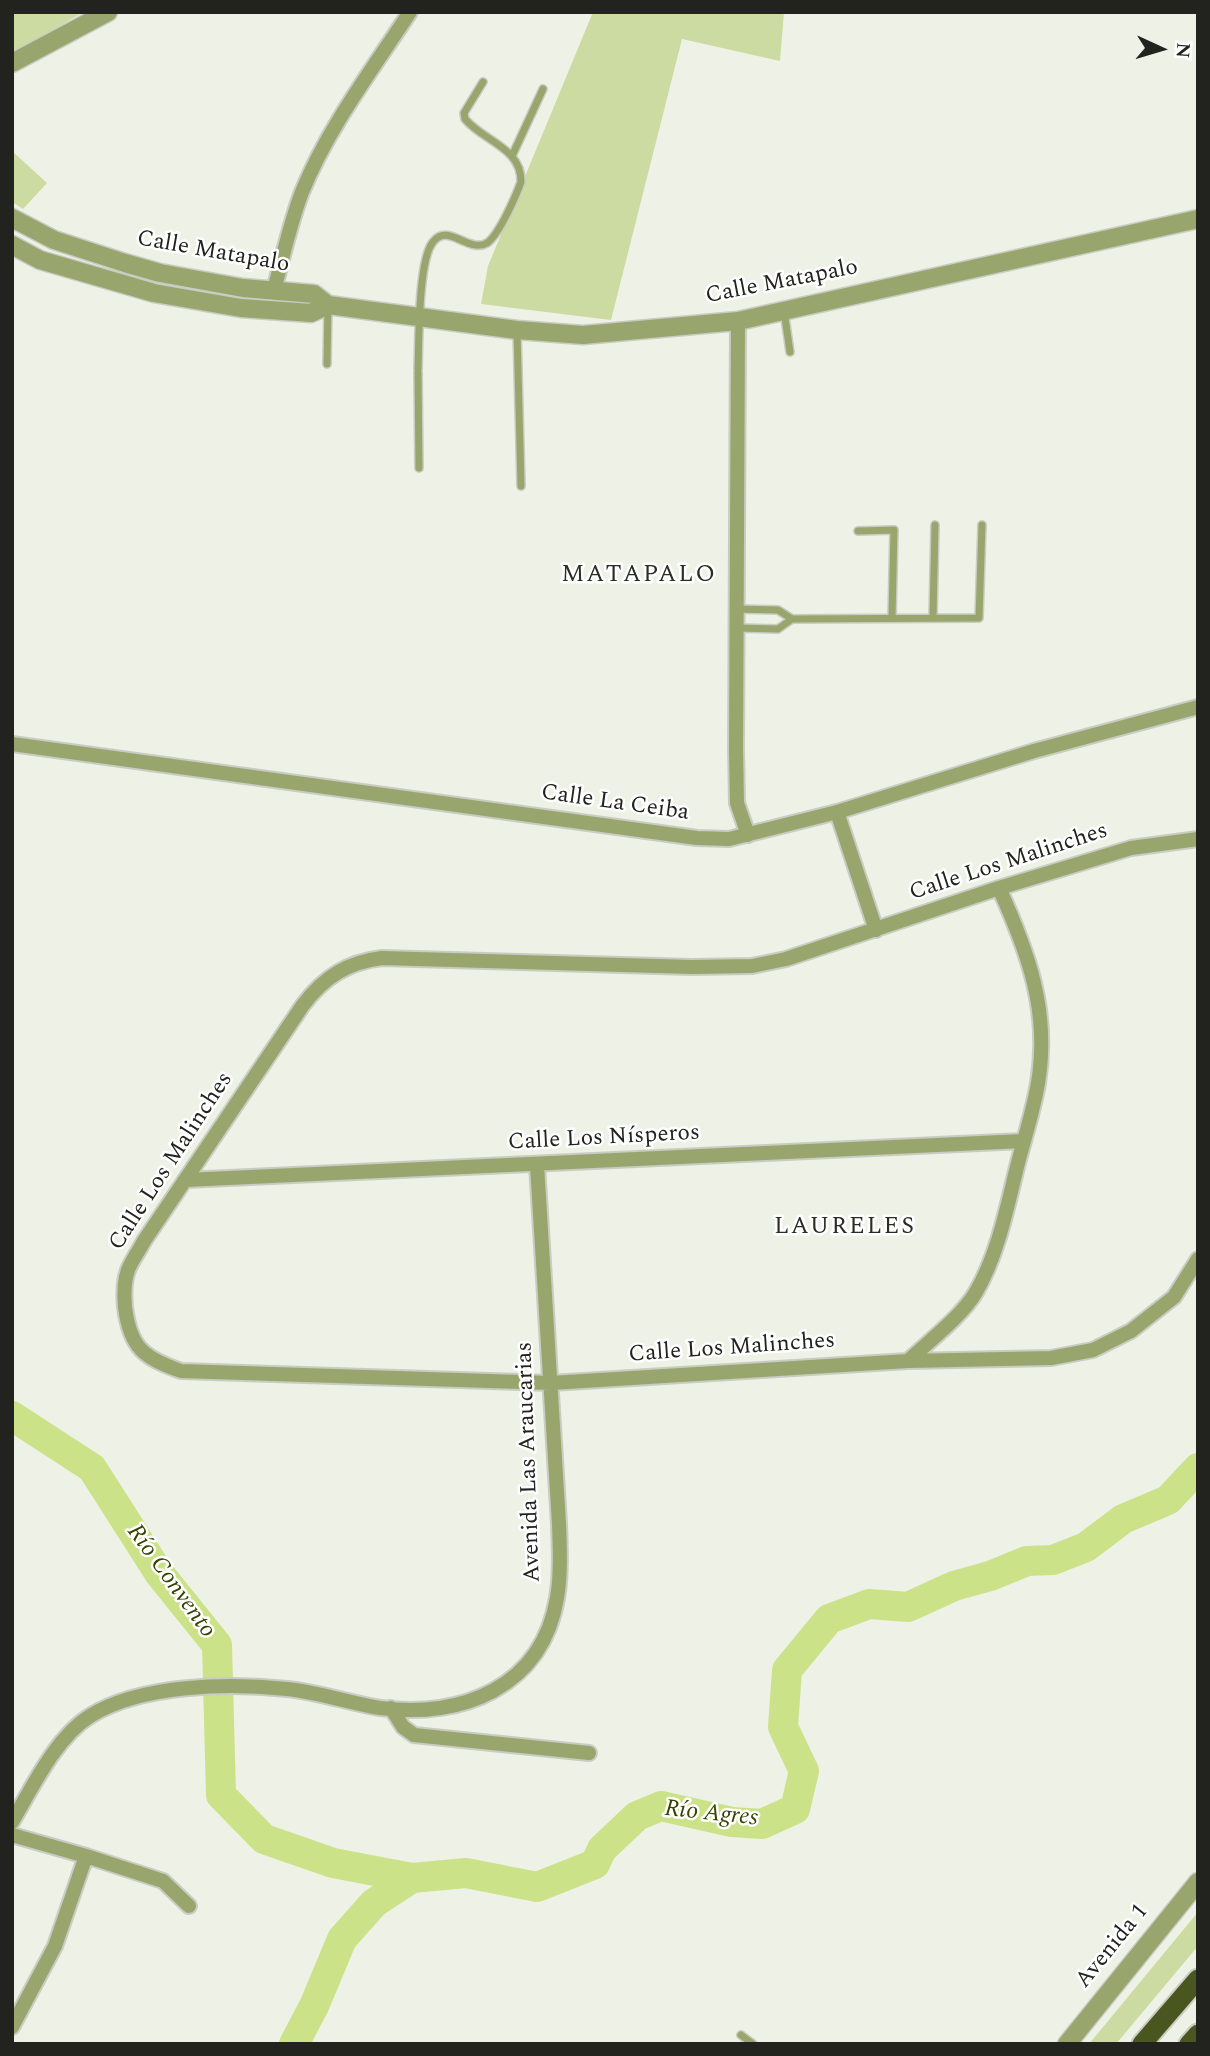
<!DOCTYPE html>
<html>
<head>
<meta charset="utf-8">
<style>
  body { margin:0 }
  #map { position:relative; width:1210px; height:2056px; overflow:hidden; background:#eef1e6; font-family:Spectral,serif }
  canvas { display:block }
  .frame { position:absolute; inset:0; border:14px solid #22231f; pointer-events:none }
  .north { position:absolute; left:1126px; top:14px; width:70px; height:70px; -webkit-text-stroke:5px #fff; paint-order:stroke; rotate:94deg; font-size:19px; font-weight:700; line-height:28px; text-align:center; color:#22231f }
  .north::after { content:''; display:block; margin:auto; width:24px; height:32px; background:#22231f; clip-path:polygon(50% 0,100% 100%,50% 72%,0 100%) }
</style>
</head>
<body>
<div id="map">
<canvas width="1210" height="2056"></canvas>
<div class="frame"></div>
<div class="north">N</div>
</div>
<script>
const ctx = document.querySelector('canvas').getContext('2d');
ctx.lineJoin = 'round';
function fill(path, color) {
  ctx.fillStyle = color;
  ctx.fill(path, 'evenodd');
}
function trace(path, color, width, dash) {
  ctx.strokeStyle = color;
  ctx.lineWidth = width;
  ctx.lineCap = dash ? 'butt' : 'round';
  ctx.setLineDash(dash || []);
  ctx.stroke(path);
}
function write(font, color, halo, rows, align = 'center') {
  ctx.font = font + ' Spectral,serif';
  ctx.lineWidth = 5;
  ctx.setLineDash([]);
  ctx.textBaseline = 'middle';
  ctx.strokeStyle = halo;
  ctx.fillStyle = color;
  for (const [text, x, y, turn = 0] of rows) {
    ctx.save();
    ctx.translate(x, y);
    ctx.rotate((+turn || 0) * Math.PI / 180);
    ctx.textAlign = isNaN(turn) ? turn : align;
    if (halo) ctx.strokeText(text, 0, 0);
    ctx.fillText(text, 0, 0);
    ctx.restore();
  }
}
const green = new Path2D(`
  M12 12H83L12 54Z
  M593 12H784L780 61 682 39 611 320 481 304 488 266Z
  M12 151 47 183 23 209 12 202Z
  M1198 1912V1946L1116 2044H1089Z`);
const river = new Path2D(`
  M12 1416 92 1468 159 1573 217 1645 221 1795 264 1839 333 1863 412 1878
  M294 2044 314 2006 342 1939 374 1903 412 1878 466 1873 537 1887 595 1864 602 1849 637 1816 661 1806 732 1822 762 1824 795 1809 804 1771 783 1727 787 1670 829 1619 869 1604 908 1607 954 1586 990 1576 1027 1561 1053 1560 1086 1547 1123 1519 1168 1500 1198 1468`);
const service = new Path2D(`
  M512 156 543 89
  M784 311 790 352
  M517 331 521 486
  M327 364 328 305
  M418 369C419 343 418 260 433 242 448 222 469 254 487 243 499 235 516 196 521 182 522 148 483 141 465 119L464 113 483 82
  M418 372 419 468
  M858 531 894 530 892 617
  M736 609 778 610 792 619 979 618 982 525
  M933 617 935 525
  M736 628 778 629 792 619
  M741 2035 753 2044`);
const minor = new Path2D(`
  M274 290C283 257 290 223 302 192 328 128 372 70 410 12
  M738 321 736 748 737 803 748 835
  M12 744 697 838 729 839 837 812 1034 751 1198 707
  M837 812 876 930
  M1198 839 1131 848 999 888 786 959 752 966 692 967 382 958C348 962 324 977 303 1005L144 1241C139 1251 132 1260 128 1270 124 1281 124 1296 125 1307 130 1348 144 1358 181 1371L551 1383 908 1361 1051 1358 1093 1350 1131 1331 1174 1297 1198 1259
  M186 1180 1023 1141
  M908 1361C928 1342 963 1315 976 1292 997 1256 1006 1212 1016 1171 1023 1142 1033 1113 1038 1083 1050 1011 1028 952 999 888
  M391 1708 403 1727 414 1735 589 1753
  M12 1822C32 1788 56 1737 90 1716 141 1684 229 1683 287 1689 318 1692 349 1703 380 1708 462 1719 542 1687 557 1598 561 1575 560 1549 559 1524L537 1165
  M12 1835 86 1856 163 1881 189 1906
  M12 2027 55 1946 86 1856`);
const tertiary = new Path2D(`
  M12 63 108 12
  M12 218 54 240 125 263 160 273 243 288 314 294 328 305 517 330 583 335 738 321 1198 219
  M12 245 40 260 154 293 241 308 311 313 328 305
  M1067 2044 1198 1882`);
const trunk = new Path2D(`
  M1142 2044 1198 1979
  M1189 2044 1198 2034`);
const streetNames = [
  ["Calle Matapalo",213,253,10],
  ["Calle Matapalo",782,283,-11],
  ["Calle La Ceiba",615,804,8],
  ["Calle Los Malinches",1009,863,-18],
  ["Calle Los Nísperos",604,1139,-3],
  ["Calle Los Malinches",172,1162,-57],
  ["Calle Los Malinches",732,1349,-4],
  ["Avenida Las Araucarias",530,1462,-92],
  ["Avenida 1",1113,1947,-51]
];
const neighbourhoodNames = [
  ["MATAPALO",639,576],
  ["LAURELES",845,1228]
];
const waterNames = [
  ["Río Convento",170,1582,54],
  ["Río Agres",711,1815,6]
];
fill(green, '#ccdba1');
trace(river, '#cce289', 30);
trace(service, '#c9ccc2', 10);
trace(minor, '#c9ccc2', 18);
trace(tertiary, '#c9ccc2', 21);
trace(trunk, '#c9ccc2', 23);
trace(service, '#98a66d', 7);
trace(minor, '#98a66d', 14);
trace(tertiary, '#98a66d', 18);
trace(trunk, '#4a561f', 19);
write('23px', '#22231f', '#fff', streetNames);
ctx.letterSpacing = '2px';
write('24px', '#2b2d25', '#fff', neighbourhoodNames);
ctx.letterSpacing = '0px';
write('italic 24px', '#374300', '#fff', waterNames);
</script>
</body>
</html>
